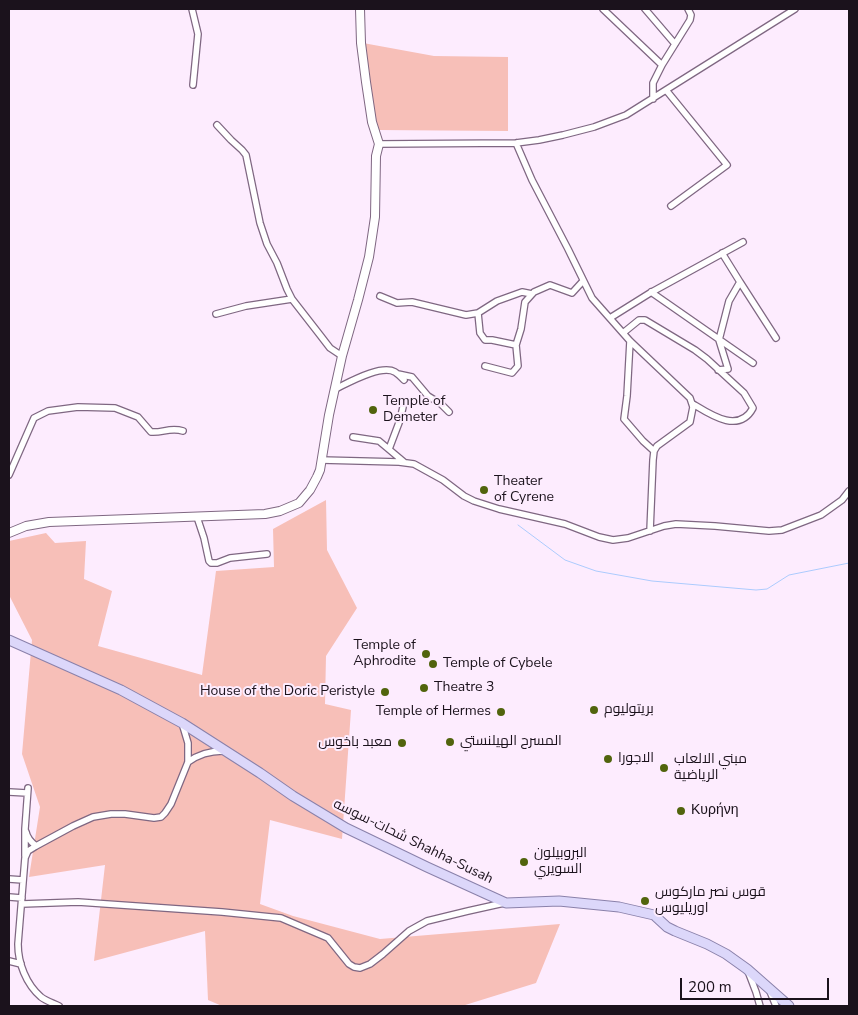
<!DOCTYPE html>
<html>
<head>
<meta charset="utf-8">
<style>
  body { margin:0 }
  #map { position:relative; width:858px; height:1015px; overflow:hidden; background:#fdecfe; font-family:"Nunito Sans",sans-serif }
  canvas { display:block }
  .frame { position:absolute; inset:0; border:10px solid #1b121c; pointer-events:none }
  .scale { position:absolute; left:680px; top:978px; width:149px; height:22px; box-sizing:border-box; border:2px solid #1b121c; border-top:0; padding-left:6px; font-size:15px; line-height:18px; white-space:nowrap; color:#1b121c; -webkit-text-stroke:4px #fdecfe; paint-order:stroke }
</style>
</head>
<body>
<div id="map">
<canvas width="858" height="1015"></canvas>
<div class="frame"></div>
<div class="scale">200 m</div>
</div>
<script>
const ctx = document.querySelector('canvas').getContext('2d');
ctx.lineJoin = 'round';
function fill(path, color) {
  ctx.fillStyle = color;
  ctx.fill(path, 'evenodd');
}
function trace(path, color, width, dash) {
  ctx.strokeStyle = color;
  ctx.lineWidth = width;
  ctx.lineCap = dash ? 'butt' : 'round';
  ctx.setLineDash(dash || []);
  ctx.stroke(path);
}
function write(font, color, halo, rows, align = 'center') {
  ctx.font = font + ' "Nunito Sans",Cairo,sans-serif';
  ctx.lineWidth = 4;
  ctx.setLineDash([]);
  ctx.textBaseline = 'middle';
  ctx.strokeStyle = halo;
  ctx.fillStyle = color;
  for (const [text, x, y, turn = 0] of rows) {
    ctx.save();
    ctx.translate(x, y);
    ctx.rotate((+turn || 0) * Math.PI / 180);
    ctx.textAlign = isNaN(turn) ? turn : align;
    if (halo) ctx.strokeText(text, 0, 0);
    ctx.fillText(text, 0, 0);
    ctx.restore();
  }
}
const green = new Path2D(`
  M363 43 434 56 508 57V131L377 130Z
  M326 500 327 550 357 608 326 656 325 704 351 710 342 839 270 820 260 904 293 916 380 939 560 924 536 983 462 1006H222L208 1000 205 931 94 961 105 865 29 877 40 807 22 754 32 640 9 595V541L46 533 55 543 86 541 84 579 112 591 98 646 202 675 216 571 274 567 273 529Z`);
const stream = new Path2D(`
  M518 525 565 560 596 571 652 581 756 590 767 589 789 575 849 563`);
const minor = new Path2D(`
  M192 9 198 34 193 85
  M603 9 662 65
  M645 9 675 44
  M666 90 727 165 671 206
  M653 99V83L662 65 690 20 691 15 688 9
  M217 125 231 140 242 150 246 155 260 223 267 244 277 263 287 289 292 299 320 335 330 348 342 356
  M516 143 532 180 568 249 592 298 630 341 690 398 693 407 690 422 657 446 654 451 653 460 650 531
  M379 144 516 143 539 140 563 135 594 127 626 115 795 9
  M740 282 776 338
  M651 292 753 363
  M380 296 397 303 412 302 466 315 478 313
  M216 314 246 306 292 299
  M610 318 650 293 743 242
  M623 333 639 320H645L695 350 707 359 744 393 753 408C739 434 711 415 693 404
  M630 341 627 396 624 419 643 441 654 451
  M516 345 492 340H485L480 333 478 313 497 301 522 292 532 294
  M485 366 512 373 518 366 516 345 521 329 525 302 534 292 550 285 572 293 583 281
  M718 370 728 369 719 340 729 301 740 282 722 253
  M398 374 412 377 428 396 441 404 449 412
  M335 389C348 383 381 364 395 372 398 374 402 378 404 380
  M353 437 379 441 404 462
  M389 449 400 420 403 407
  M321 460 399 462 414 464 443 480 464 496 474 501 499 509 565 524 599 537 613 540 628 538 664 526 676 524 715 526 769 531 782 530 821 515 842 500 849 491
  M9 475 34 418 48 411 78 407 115 408 138 417 151 432C163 433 170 427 183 431
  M197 517 204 538 209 561 211 563H217L230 558 267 554
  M188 762C199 754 209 751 223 751
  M9 792 27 793
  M26 832C27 838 31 842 36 846
  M25 856V829L28 788
  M9 879 23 880
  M9 897 22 898
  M22 904 78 902 222 912 281 918 328 938 349 964 354 967 360 968 370 964 383 954 409 931 427 921 468 911 504 903
  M9 961 21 964
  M748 971 756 992 760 1006
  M769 989 776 1006
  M59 1006C53 1003 46 1001 41 997 26 984 18 963 18 944L25 858 28 851 36 846 73 826 93 817 111 814H125L154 818 161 817 165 813 171 804 188 762V743L182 723`);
const secondary = new Path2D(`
  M9 533 26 526 49 522 265 514 280 511 299 503 310 490 317 477 320 470 329 415 342 356 358 300 369 257 375 217 376 156 379 144 372 122 366 82 361 43 360 9`);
const primary = new Path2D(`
  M9 640 121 690 182 723 260 773 293 796 346 828 427 867 506 903 559 901 619 907 654 915 667 927 675 931 707 944 726 954 747 969 789 1006`);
const markers = [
  [373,410,5,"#51640d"],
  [484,490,5,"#51640d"],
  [426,654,5,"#51640d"],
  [433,664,5,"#51640d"],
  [424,688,5,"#51640d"],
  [385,692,5,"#51640d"],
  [594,710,5,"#51640d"],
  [501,712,5,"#51640d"],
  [450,742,5,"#51640d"],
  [402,743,5,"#51640d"],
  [608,759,5,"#51640d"],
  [664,768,5,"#51640d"],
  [681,811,5,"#51640d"],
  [524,862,5,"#51640d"],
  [645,901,5,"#51640d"]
];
const poiNames = [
  ["Temple of",383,402],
  ["Demeter",383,418],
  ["Theater",494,482],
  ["of Cyrene",494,498],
  ["Temple of",416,646,"right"],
  ["Aphrodite",416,662,"right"],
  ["Temple of Cybele",443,664],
  ["Theatre 3",434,688],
  ["House of the Doric Peristyle",375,692,"right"],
  ["بريتوليوم",604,710],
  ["Temple of Hermes",491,712,"right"],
  ["المسرح الهيلنستي",460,742],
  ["معبد باخوس",392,743,"right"],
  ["الاجورا",618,759],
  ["مبني الالعاب",674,760],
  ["الرياضية",674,776],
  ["Κυρήνη",691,811],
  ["البروبيلون",534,854],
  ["السويري",534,870],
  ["قوس نصر ماركوس",655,893],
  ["اوريليوس",655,909]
];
const streetNames = [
  ["شحات-سوسه Shahha-Susah",413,842,26]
];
fill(green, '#f7bfb8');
trace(stream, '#accbfd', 1);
trace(minor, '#7f6782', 8);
trace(secondary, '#7f6782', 10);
trace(primary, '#8a81aa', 11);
trace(minor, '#fff', 5.5);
trace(secondary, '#fff', 8);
trace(primary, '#dcd7fa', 9);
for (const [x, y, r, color] of markers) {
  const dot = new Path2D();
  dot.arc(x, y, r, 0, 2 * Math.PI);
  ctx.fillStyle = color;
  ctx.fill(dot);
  trace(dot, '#fdecfe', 2);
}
write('14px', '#1b121c', '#fdecfe', poiNames, 'left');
write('14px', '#1b121c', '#fdecfe', streetNames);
</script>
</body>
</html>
